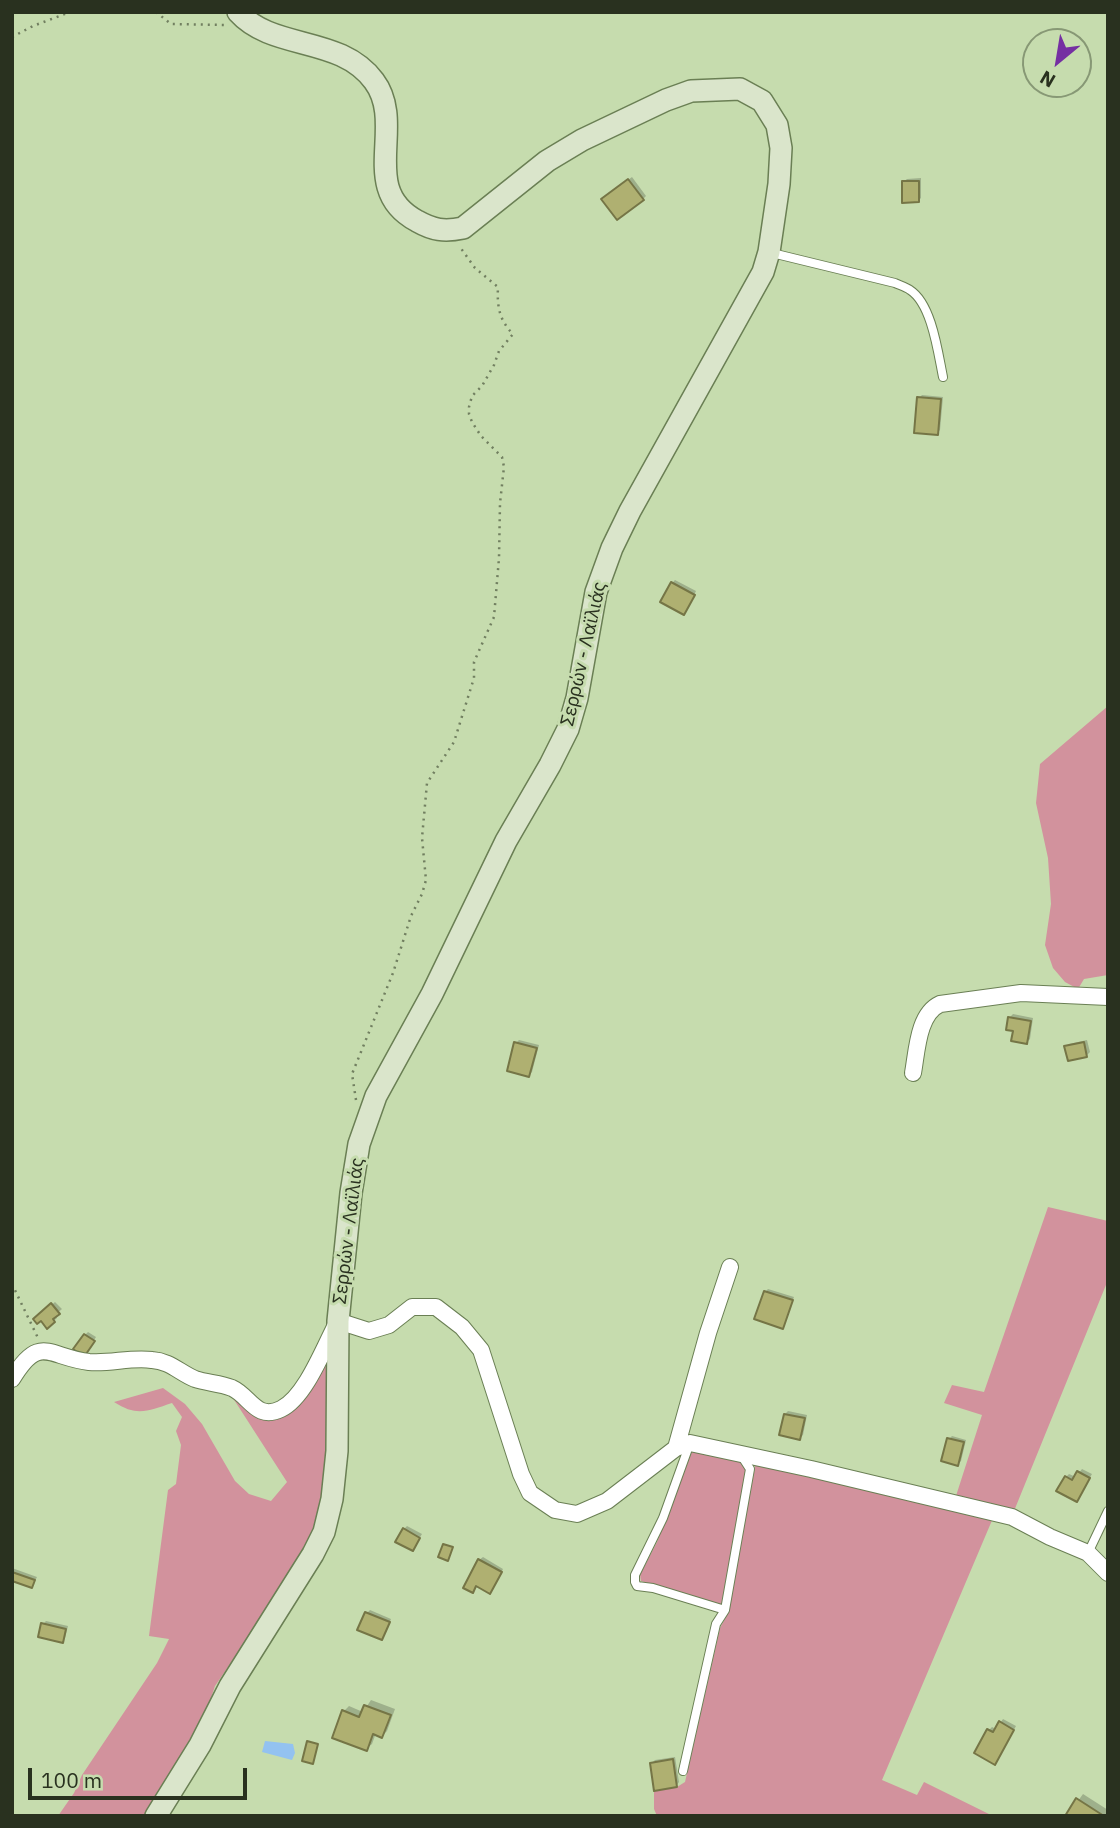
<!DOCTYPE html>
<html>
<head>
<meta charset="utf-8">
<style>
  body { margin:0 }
  #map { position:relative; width:1120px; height:1828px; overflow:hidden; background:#c6dcae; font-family:"IBM Plex Sans",sans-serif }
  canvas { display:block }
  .frame { position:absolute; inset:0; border:14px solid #29311f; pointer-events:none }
  .north { position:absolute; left:1022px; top:28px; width:70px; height:70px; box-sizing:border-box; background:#c6dcae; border:2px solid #879875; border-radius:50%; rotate:210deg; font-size:19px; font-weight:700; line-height:28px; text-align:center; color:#29311f }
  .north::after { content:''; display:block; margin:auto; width:24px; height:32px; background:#752fa2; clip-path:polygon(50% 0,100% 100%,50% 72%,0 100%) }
  .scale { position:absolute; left:28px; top:1768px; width:219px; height:32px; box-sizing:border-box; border:4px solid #29311f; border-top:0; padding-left:9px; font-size:21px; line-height:24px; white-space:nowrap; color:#29311f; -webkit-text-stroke:5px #c6dcae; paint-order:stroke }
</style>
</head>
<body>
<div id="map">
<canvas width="1120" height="1828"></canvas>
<div class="frame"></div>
<div class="north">N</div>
<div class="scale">100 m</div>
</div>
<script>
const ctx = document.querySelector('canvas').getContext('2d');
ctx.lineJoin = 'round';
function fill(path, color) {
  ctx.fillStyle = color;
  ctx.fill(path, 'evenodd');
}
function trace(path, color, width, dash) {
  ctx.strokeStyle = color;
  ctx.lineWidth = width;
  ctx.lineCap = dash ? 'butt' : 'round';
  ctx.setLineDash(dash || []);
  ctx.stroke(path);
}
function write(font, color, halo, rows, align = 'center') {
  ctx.font = font + ' "IBM Plex Sans",sans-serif';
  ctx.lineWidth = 6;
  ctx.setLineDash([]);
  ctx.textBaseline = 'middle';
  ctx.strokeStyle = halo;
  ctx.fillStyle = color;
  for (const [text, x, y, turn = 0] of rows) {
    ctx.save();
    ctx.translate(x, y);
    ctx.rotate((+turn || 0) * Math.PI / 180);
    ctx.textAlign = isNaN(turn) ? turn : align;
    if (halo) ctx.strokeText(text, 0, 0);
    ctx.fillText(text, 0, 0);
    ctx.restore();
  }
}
const green = new Path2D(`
  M1108 706V975L1084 979 1078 989 1065 982 1053 968 1045 945 1051 904 1048 858 1036 803 1040 764Z
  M1048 1207 1108 1221V1280L1014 1511 955 1499 982 1415 944 1403 952 1385 984 1392Z
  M332 1342 330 1470 322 1508 308 1550 215 1686 203 1722 146 1816H58L74 1793 82 1775 157 1663 169 1639 149 1636 168 1490 176 1484 181 1445 176 1431 182 1417 172 1403C148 1411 137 1417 114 1402L163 1388 185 1404 202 1424 235 1481 249 1494 271 1501 287 1482 231 1395 269 1418Z
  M693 1449 743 1463 747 1471 721 1606 641 1581 640 1575 657 1542Z
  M754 1461 993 1518 882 1780 917 1795 924 1782 993 1816H657L654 1809V1791L677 1787 685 1782 720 1628 727 1615 755 1468Z`);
const water = new Path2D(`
  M265 1741 293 1744 295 1753 292 1760 262 1752Z`);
const shadow = new Path2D(`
  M632 177 646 196 643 199 606 196Z
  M921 178V198L918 201 903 182 907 179Z
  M922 395 943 397 940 430 937 433 919 398Z
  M675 580 696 591 687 609 672 583Z
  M1013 1014 1033 1018 1030 1039 1027 1042 1015 1030 1010 1017Z
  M519 1040 539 1045 532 1072 529 1075 516 1043Z
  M1087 1040 1090 1052 1087 1055 1066 1047 1069 1044Z
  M768 1289 794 1297 782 1327 765 1292Z
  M55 1302 62 1309 55 1315 57 1318 48 1326 41 1319H35Z
  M88 1332 96 1337 87 1352 85 1335Z
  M788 1411 807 1415 803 1435 800 1438 785 1414Z
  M952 1436 966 1440 961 1461 958 1464 949 1439Z
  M1082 1469 1092 1474 1077 1500 1066 1477 1069 1474 1076 1477Z
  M407 1526 422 1534 413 1549 404 1529Z
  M483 1557 503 1569 493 1588 477 1585 472 1591 479 1560Z
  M12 1568 37 1577 34 1583 31 1586 12 1579Z
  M370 1610 391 1619 382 1638 367 1613Z
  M46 1621 68 1626 65 1638 62 1641 43 1624Z
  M371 1700 395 1709 387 1731 382 1736 376 1733 372 1744 366 1749 344 1711 349 1706 363 1712Z
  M1003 1719 1016 1726 998 1760 989 1730 992 1727 996 1729Z
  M675 1757 679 1782 676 1786 652 1763 655 1760Z
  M1083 1794 1108 1810 1105 1816H1067Z`);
const building = new Path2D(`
  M628 179 644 200 617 220 601 199Z
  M902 181H919V202L902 203Z
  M917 397 941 399 938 435 914 433Z
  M671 582 695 595 684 615 660 602Z
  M1008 1017 1031 1021 1027 1044 1011 1041 1013 1031 1006 1030Z
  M514 1042 537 1048 529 1077 507 1071Z
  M1084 1042 1087 1057 1068 1061 1064 1046Z
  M764 1291 793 1300 783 1329 754 1319Z
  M51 1303 60 1314 53 1319 55 1322 47 1329 41 1321 37 1324 33 1319Z
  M84 1334 95 1341 84 1357 73 1349Z
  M784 1414 805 1418 800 1440 779 1435Z
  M947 1438 964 1442 958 1466 941 1461Z
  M1077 1471 1090 1478 1077 1502 1056 1491 1065 1476 1072 1480Z
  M403 1528 420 1538 413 1551 395 1542Z
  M443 1544 453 1547 448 1561 438 1557Z
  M478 1559 502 1572 490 1594 476 1586 473 1593 463 1588Z
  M12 1572 35 1580 32 1588 12 1581Z
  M365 1612 390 1622 382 1640 357 1630Z
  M41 1623 66 1629 63 1643 38 1637Z
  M364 1705 391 1715 382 1738 373 1734 367 1751 332 1738 342 1710 359 1717Z
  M999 1721 1014 1730 995 1765 974 1753 987 1729 993 1732Z
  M307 1741 318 1744 313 1764 302 1761Z
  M673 1759 677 1787 654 1791 650 1763Z
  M1076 1798 1104 1816H1065Z`);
const path = new Path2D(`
  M156 12 171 24 226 25
  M12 37 33 26 70 12
  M356 1100 352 1074 393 973 411 916 422 894 426 880 422 838 427 783 454 742 474 678V662L494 617 499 558 500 503 504 467 502 457 481 436 472 422 469 414V407L472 396 482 386 494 365 499 351 513 334C499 320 497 306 498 287L475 268 460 247
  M12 1284 38 1338`);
const service = new Path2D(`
  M772 253 895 283C899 285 906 287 910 290 932 304 938 353 943 377
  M690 1443 663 1518 635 1575V1582L637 1586 653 1588 725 1610
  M1088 1553 1108 1511
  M683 1771 716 1624 725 1610 750 1469 741 1455`);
const minor = new Path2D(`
  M913 1073C917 1051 918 1014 940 1004L1021 993 1108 997
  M12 1379C40 1333 48 1357 89 1362 110 1364 131 1357 152 1360 170 1361 180 1373 195 1379 207 1383 220 1383 232 1388 250 1396 256 1421 281 1409 306 1397 325 1345 338 1321L369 1331 389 1325 412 1307H436L462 1327 481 1350 521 1474 530 1493 555 1510 577 1514 607 1501 676 1448 690 1443 811 1469 1012 1517 1050 1537 1088 1553 1108 1573
  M676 1448 708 1333 730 1267`);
const secondary = new Path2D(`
  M156 1816 200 1745 230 1686 313 1554 324 1532 332 1499 337 1451 338 1321 351 1193 359 1144 376 1096 432 994 506 841 550 765 568 729 577 698 596 592 612 548 630 511 763 272 769 252 779 184 781 148 777 125 762 101 740 89 691 91 666 100 582 140 547 161 463 228C444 232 433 230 417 221 357 189 407 125 374 81 340 35 273 51 238 12`);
const streetNames = [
  ["Σερρών - Λαϊλιάς",584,654,-77],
  ["Σερρών - Λαϊλιάς",349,1231,-83]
];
fill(green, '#d2929d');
fill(water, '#93c2f0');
fill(shadow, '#0003');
fill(building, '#afb071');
trace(building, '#757546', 2);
trace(service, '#6a7f54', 10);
trace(minor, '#6a7f54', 18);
trace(secondary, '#6a7f54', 24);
trace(path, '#717f60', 2.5, [2, 5]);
trace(service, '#fff', 8);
trace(minor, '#fff', 16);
trace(secondary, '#dae5cb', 21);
write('19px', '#29311f', '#c6dcae', streetNames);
</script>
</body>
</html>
